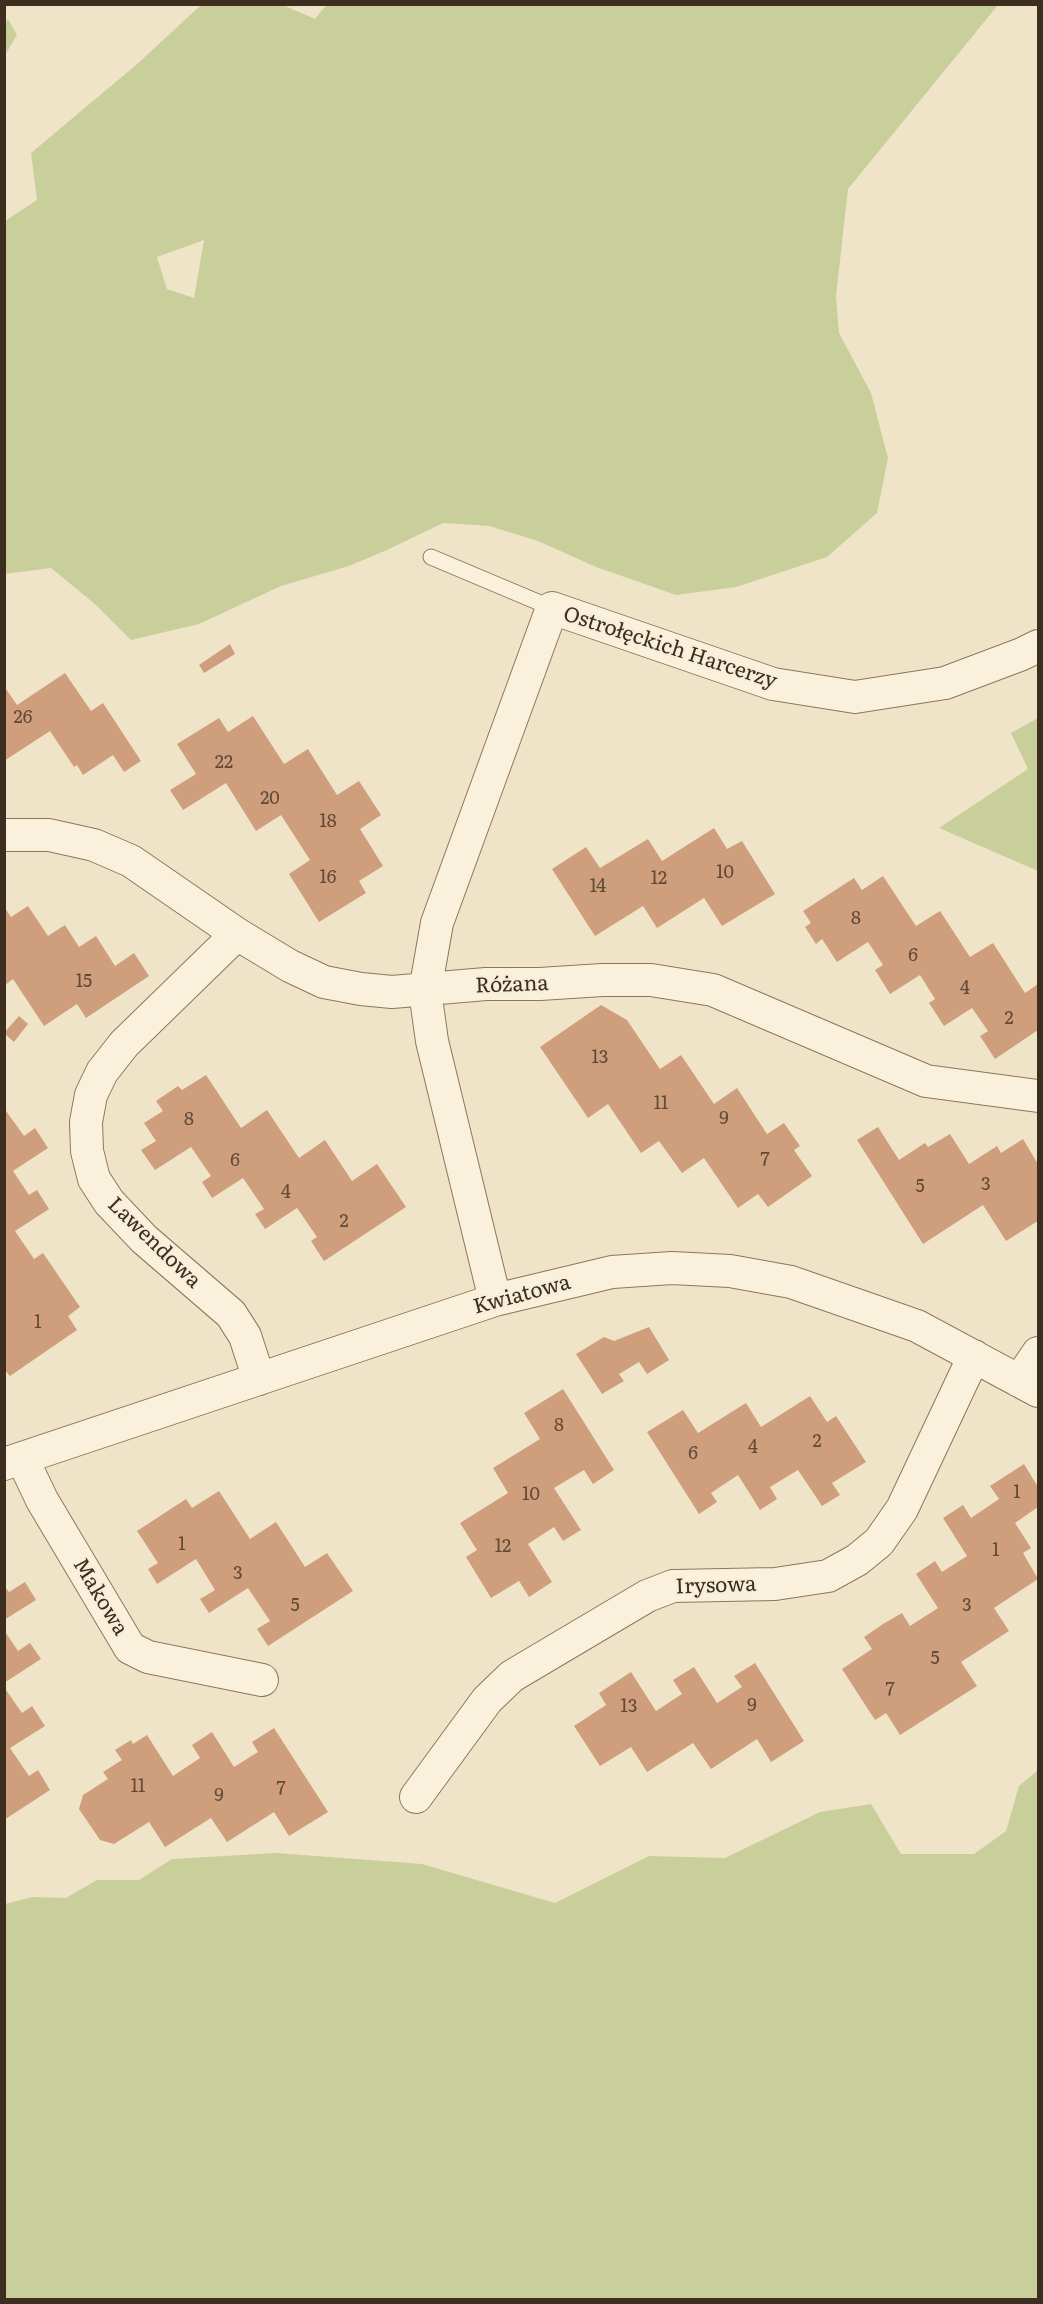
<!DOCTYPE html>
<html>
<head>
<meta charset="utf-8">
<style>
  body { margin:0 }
  #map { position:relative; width:1043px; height:2304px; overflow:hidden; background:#f0e4c8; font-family:Literata,serif }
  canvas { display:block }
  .frame { position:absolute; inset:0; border:6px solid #3d2e20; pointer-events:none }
</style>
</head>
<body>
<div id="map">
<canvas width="1043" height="2304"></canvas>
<div class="frame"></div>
</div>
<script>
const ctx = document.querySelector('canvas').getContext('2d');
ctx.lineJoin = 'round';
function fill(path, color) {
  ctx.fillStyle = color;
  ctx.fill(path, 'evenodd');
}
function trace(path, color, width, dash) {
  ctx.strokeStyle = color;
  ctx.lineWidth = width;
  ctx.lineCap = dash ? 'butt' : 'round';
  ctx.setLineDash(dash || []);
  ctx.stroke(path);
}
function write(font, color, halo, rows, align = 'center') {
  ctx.font = font + ' Literata,serif';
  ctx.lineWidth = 4.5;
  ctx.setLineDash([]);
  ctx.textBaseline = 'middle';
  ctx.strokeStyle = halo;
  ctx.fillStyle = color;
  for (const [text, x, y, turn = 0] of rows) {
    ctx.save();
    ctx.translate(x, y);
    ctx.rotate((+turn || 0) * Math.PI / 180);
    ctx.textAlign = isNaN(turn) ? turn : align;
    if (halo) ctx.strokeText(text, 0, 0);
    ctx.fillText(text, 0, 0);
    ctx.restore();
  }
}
const green = new Path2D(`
  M327 4 998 5 848 189 836 296 839 333 871 393 888 458 877 513 827 557 736 587 676 595 596 567 538 541 489 526 443 523 387 550 349 566 281 586 199 624 131 640 96 605 51 568 5 574V221L37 200 31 153 136 65 201 5H283L315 19ZM204 240 194 298 167 289 157 257Z
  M8 19 17 35 5 55V23Z
  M1038 718V871L939 828 1028 769 1011 733Z
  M1038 1770V2299H5V1904L33 1897 66 1898 97 1880H139L172 1859 276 1853 422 1864 555 1903 649 1856 725 1858 820 1812 871 1804 901 1854H974L1006 1831 1019 1786Z`);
const building = new Path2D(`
  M230 644 235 654 204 673 199 665Z
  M65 673 91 711 103 703 141 761 124 772 113 755 83 775 77 765 74 767 50 731 4 761V686L17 705Z
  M253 716 284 764 308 749 337 795 359 781 381 815 360 829 383 866 359 881 366 893 319 922 289 874 310 860 281 815 256 831 226 783 183 810 170 790 196 774 177 744 219 718 228 732Z
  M714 828 727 849 742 841 775 894 722 926 704 898 657 928 643 906 595 936 552 869 586 847 600 868 648 839 662 861Z
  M883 876 916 926 940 911 970 957 993 943 1025 993 1038 984V1030L995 1059 980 1036 988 1031 972 1008 944 1026 929 1003 935 999 920 975 890 994 875 970 883 965 868 942 837 962 822 939 816 944 805 927 811 923 803 911 854 878 862 890Z
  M28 906 48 936 65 925 79 947 96 936 115 966 134 953 149 976 86 1018 77 1004 44 1026 13 979 5 985V908L11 917Z
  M601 1005 627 1020 660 1069 681 1055 714 1104 737 1088 767 1134 784 1123 800 1146 794 1150 812 1176 768 1207 758 1194 738 1208 704 1158 682 1173 659 1141 641 1153 608 1104 588 1118 540 1047Z
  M19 1016 28 1024 14 1042 4 1033Z
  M206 1075 241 1128 267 1110 299 1158 325 1140 352 1181 377 1164 406 1207 324 1261 311 1241 317 1237 297 1208 265 1229 255 1214 264 1209 243 1178 212 1198 202 1182 211 1176 191 1147 155 1170 141 1150 156 1141 144 1123 163 1111 156 1101 178 1086 182 1090Z
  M4 1108 24 1136 35 1128 48 1148 13 1171 29 1195 37 1190 49 1209 15 1231 34 1259 43 1253 80 1307 68 1316 77 1330 10 1376 4 1369Z
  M878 1127 899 1160 925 1143 928 1147 950 1134 969 1164 997 1146 1001 1153 1023 1139 1038 1164V1221L1006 1241 983 1205 923 1244 857 1140Z
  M649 1327 669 1360 647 1374 639 1362 619 1374 624 1381 602 1394 576 1354 604 1337 614 1341Z
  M563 1389 614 1470 593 1484 584 1470 554 1488 581 1530 563 1541 554 1527 528 1544 552 1582 529 1597 519 1581 491 1598 466 1557 477 1550 460 1523 508 1493 493 1468 540 1439 524 1413Z
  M810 1396 827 1422 836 1416 866 1462 832 1483 840 1495 822 1506 798 1470 770 1487 777 1499 760 1510 738 1475 711 1493 717 1502 699 1514 647 1432 683 1410 698 1433 746 1403 761 1427Z
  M1024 1464 1038 1487V1507L1015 1523 1031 1548 1023 1553 1038 1579 994 1608 1009 1631 961 1662 977 1686 900 1735 886 1713 875 1720 842 1669 872 1649 864 1637 883 1624 902 1613 910 1626 938 1608 916 1574 935 1561 942 1572 967 1556 943 1518 963 1505 971 1518 999 1499 990 1486Z
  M219 1491 250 1539 276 1522 305 1567 327 1553 353 1591 268 1646 257 1629 270 1621 248 1588 209 1613 200 1599 215 1590 196 1559 157 1584 148 1569 158 1563 137 1531 186 1499 192 1508Z
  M25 1582 36 1600 4 1620V1586L9 1592Z
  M4 1630 18 1651 30 1643 41 1659 4 1683Z
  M755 1663 804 1741 771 1762 757 1739 711 1769 693 1743 647 1772 631 1747 600 1766 574 1726 606 1705 599 1693 631 1672 656 1711 682 1694 673 1680 694 1667 717 1703 742 1687 734 1676Z
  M4 1687 22 1713 32 1706 45 1726 10 1748 29 1776 38 1770 50 1790 4 1820Z
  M274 1728 328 1812 289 1836 274 1812 227 1842 211 1818 165 1847 149 1822 114 1844 100 1840 79 1809 83 1795 108 1779 103 1772 122 1760 115 1750 131 1740 133 1744 147 1735 173 1776 200 1758 192 1745 212 1732 234 1767 258 1752 252 1742Z`);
const service = new Path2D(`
  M431 557 552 608`);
const minor = new Path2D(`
  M4 835H49L94 845 131 861 237 934 290 966 324 982 361 989 392 992 486 984H540L602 980H651L713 990 926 1081 1038 1096
  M237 934 124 1044 102 1072 91 1095 86 1122 87 1151 94 1179 109 1202 144 1239 231 1314 245 1336 259 1379
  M495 1300 432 1041 425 991 437 923 552 608 773 684 855 697 945 683 1022 654 1038 646
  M1019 1381 1038 1353
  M22 1458 42 1500 130 1648 148 1657 262 1680
  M4 1464 495 1300 612 1272 672 1268 730 1271 791 1282 917 1326 1038 1391
  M416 1797 487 1700 512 1676 647 1596 673 1586 775 1584 828 1576 857 1560 879 1542 902 1509 974 1356`);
const numberNames = [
  ["26",23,718],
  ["22",224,763],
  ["20",270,799],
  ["18",328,822],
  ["10",725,873],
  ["16",328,878],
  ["12",659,879],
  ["14",598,887],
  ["8",856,919],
  ["6",913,956],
  ["15",84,982],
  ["4",965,989],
  ["2",1009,1019],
  ["13",600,1058],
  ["11",661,1104],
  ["9",724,1119],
  ["8",189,1120],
  ["7",765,1160],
  ["6",235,1161],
  ["3",986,1185],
  ["5",920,1187],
  ["4",286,1193],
  ["2",344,1222],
  ["1",38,1323],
  ["8",559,1426],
  ["2",817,1442],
  ["4",753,1448],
  ["6",693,1454],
  ["1",1017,1493],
  ["10",531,1495],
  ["1",182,1545],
  ["12",503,1547],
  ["1",996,1551],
  ["3",238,1574],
  ["5",295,1606],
  ["3",967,1606],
  ["5",935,1659],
  ["7",890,1690],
  ["9",752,1706],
  ["13",629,1707],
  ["11",138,1787],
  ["7",281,1789],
  ["9",219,1796]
];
const streetNames = [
  ["Ostrołęckich Harcerzy",670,648,18],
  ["Różana",512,985,-2],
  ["Lawendowa",154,1243,44],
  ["Kwiatowa",522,1295,-15],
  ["Irysowa",716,1586,-2],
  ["Makowa",100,1597,59]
];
fill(green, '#c9cf9b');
fill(building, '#cf9f7d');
trace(service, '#8d765c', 17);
trace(minor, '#8d765c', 34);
trace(service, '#faf1dc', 15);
trace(minor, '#faf1dc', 32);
write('18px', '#624a37', null, numberNames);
write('21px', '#3d2e20', '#f7eed8', streetNames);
</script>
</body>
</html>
